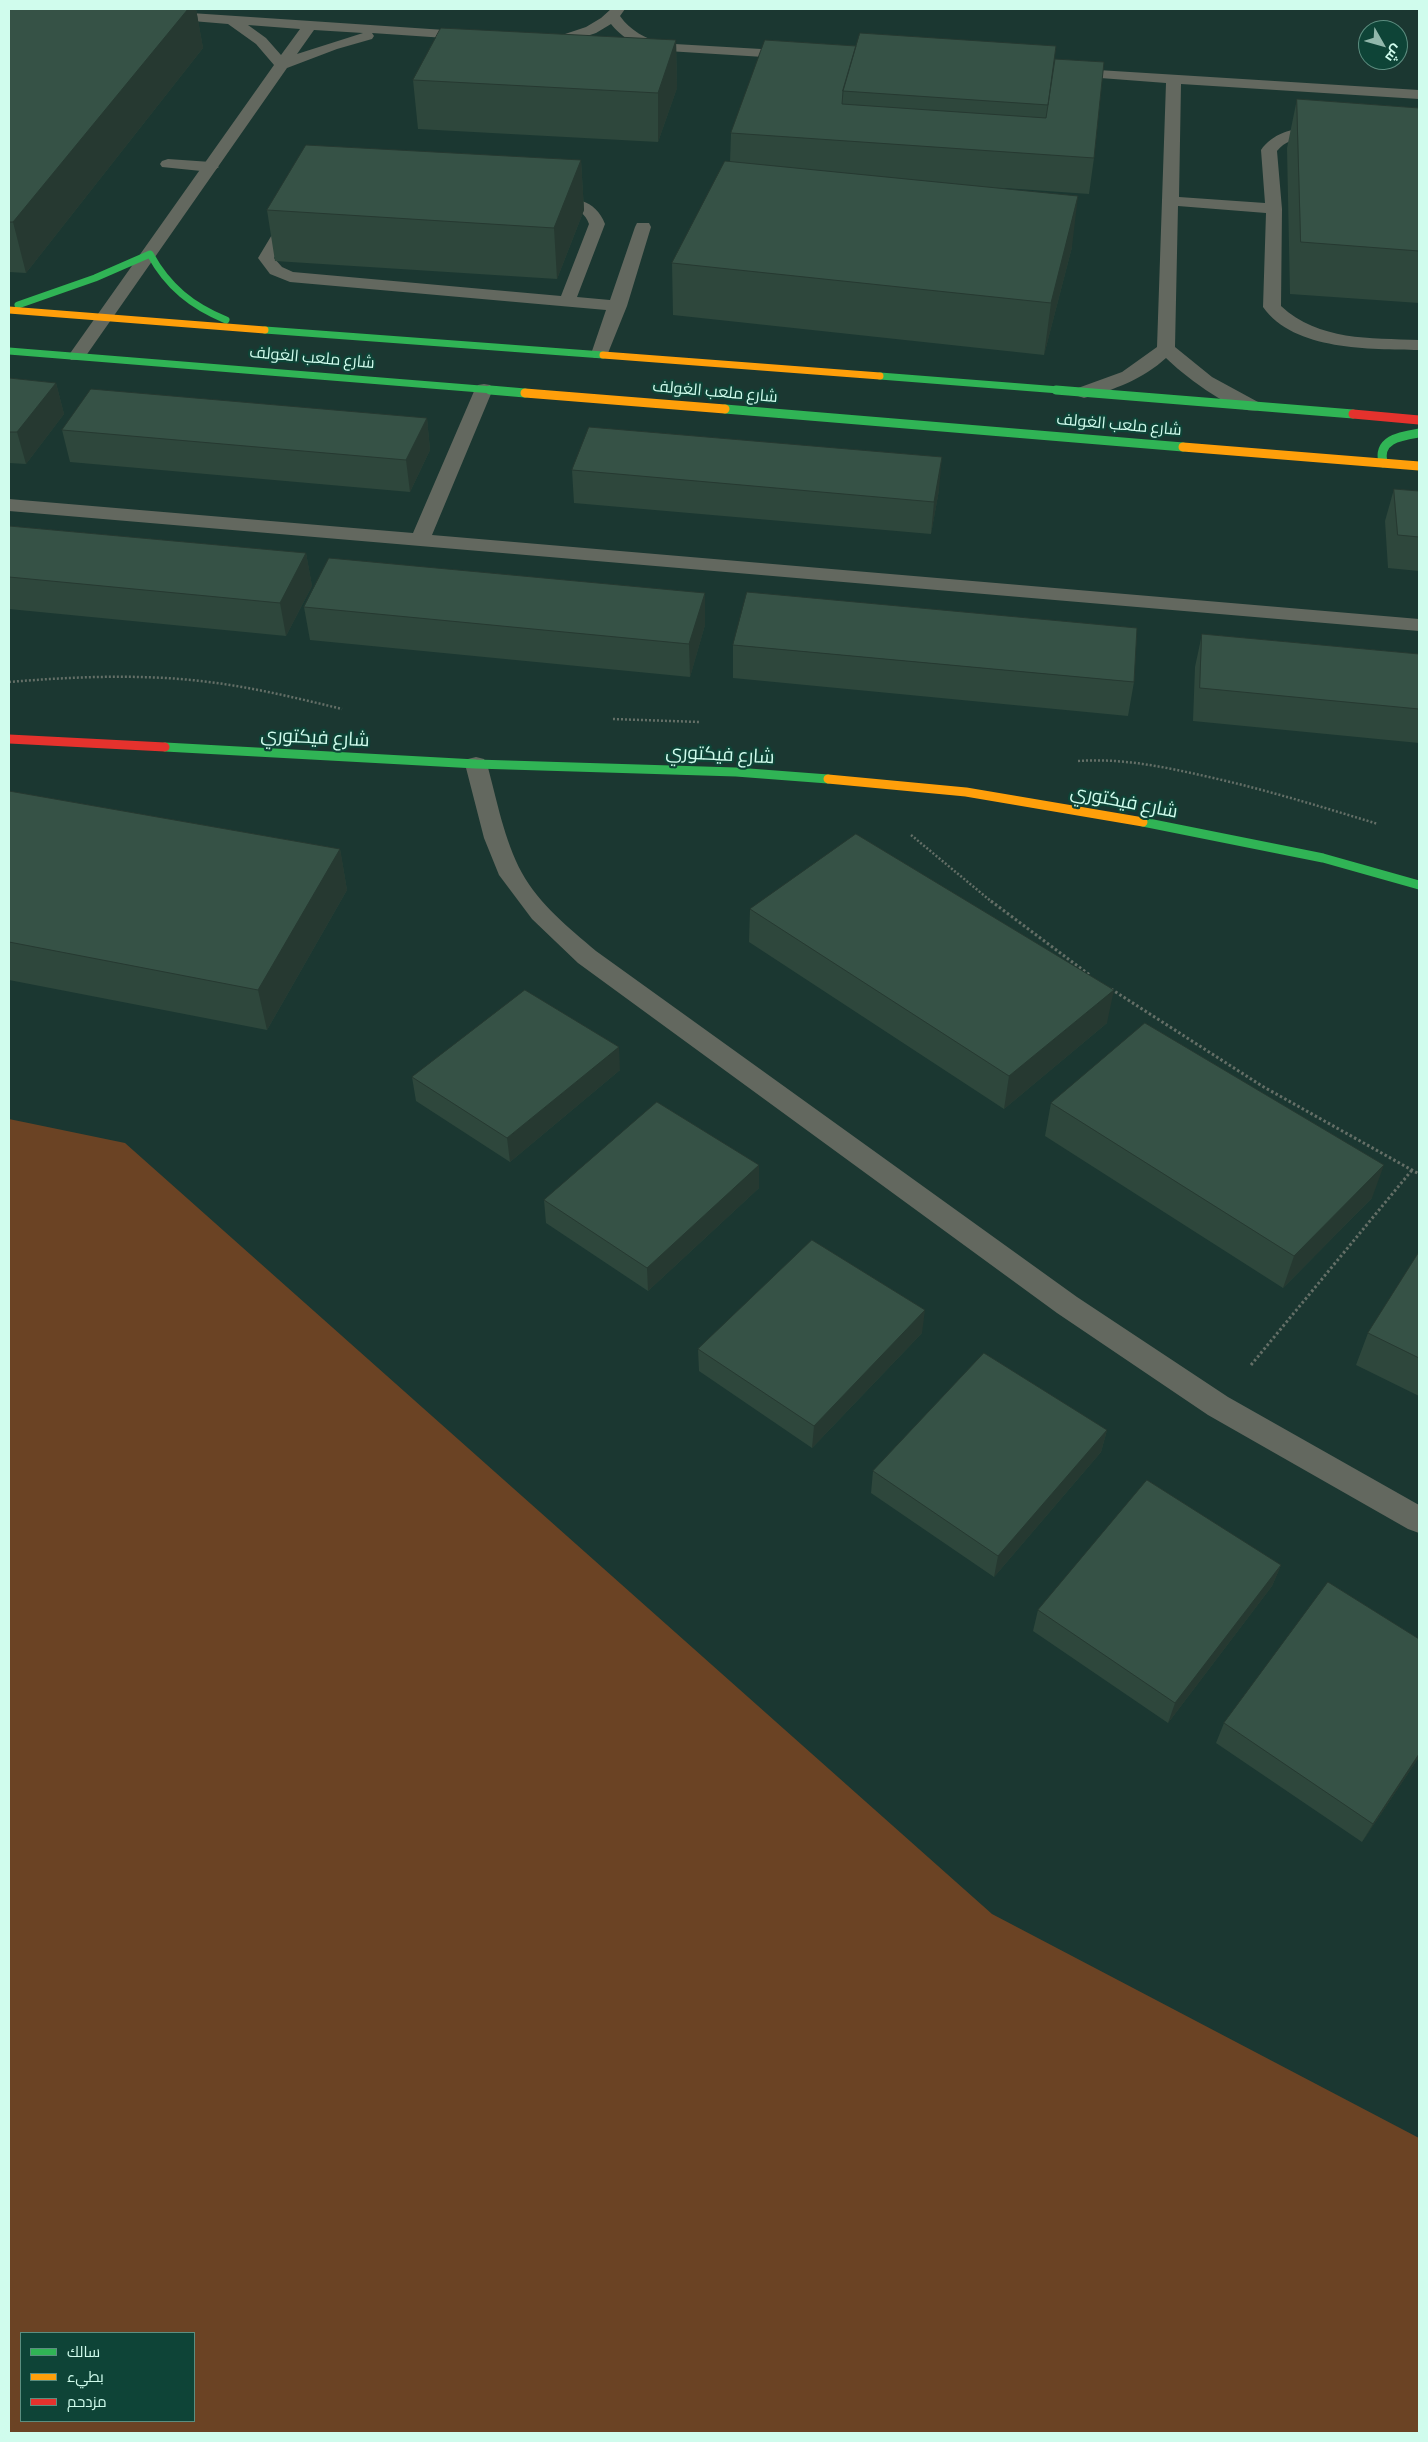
<!DOCTYPE html>
<html>
<head>
<meta charset="utf-8">
<style>
  body { margin:0 }
  #map { position:relative; width:1428px; height:2442px; overflow:hidden; background:#1b3731; font-family:"PT Sans Narrow",Cairo,sans-serif }
  canvas { display:block }
  .frame { position:absolute; inset:0; border:10px solid #d0fced; pointer-events:none }
  .legend { position:absolute; left:20px; top:2332px; width:175px; height:90px; box-sizing:border-box; background:#0e4437; border:1px solid #5c8e80; margin:0; padding:6px 9px; list-style:none; font-size:15px; color:#d0fced }
  .legend li { display:flex; align-items:center; gap:10px; height:25px }
  .legend b { width:25px; border:1px solid #5c8e80 }
  .north { position:absolute; left:1358px; top:20px; width:50px; height:50px; box-sizing:border-box; background:#0e4437; border:1px solid #5c8e80; border-radius:50%; rotate:128deg; font-size:14px; font-weight:700; line-height:20px; text-align:center; color:#d0fced }
  .north::after { content:''; display:block; margin:auto; width:18px; height:22px; background:#91b7ab; clip-path:polygon(50% 0,100% 100%,50% 72%,0 100%) }
</style>
</head>
<body>
<div id="map">
<canvas width="1428" height="2442"></canvas>
<div class="frame"></div>
<ul class="legend">
<li><b style="height:6px;background:#30b455"></b>سالك</li>
<li><b style="height:6px;background:#ff9f0a"></b>بطيء</li>
<li><b style="height:6px;background:#e5322d"></b>مزدحم</li>
</ul>
<div class="north">ش</div>
</div>
<script>
const ctx = document.querySelector('canvas').getContext('2d');
ctx.lineJoin = 'round';
function fill(path, color) {
  ctx.fillStyle = color;
  ctx.fill(path, 'evenodd');
}
function trace(path, color, width, dash) {
  ctx.strokeStyle = color;
  ctx.lineWidth = width;
  ctx.lineCap = dash ? 'butt' : 'round';
  ctx.setLineDash(dash || []);
  ctx.stroke(path);
}
function write(font, color, halo, rows, align = 'center') {
  ctx.font = font + ' "PT Sans Narrow",Cairo,sans-serif';
  ctx.lineWidth = 4.5;
  ctx.setLineDash([]);
  ctx.textBaseline = 'middle';
  ctx.strokeStyle = halo;
  ctx.fillStyle = color;
  for (const [text, x, y, turn = 0] of rows) {
    ctx.save();
    ctx.translate(x, y);
    ctx.rotate((+turn || 0) * Math.PI / 180);
    ctx.textAlign = isNaN(turn) ? turn : align;
    if (halo) ctx.strokeText(text, 0, 0);
    ctx.fillText(text, 0, 0);
    ctx.restore();
  }
}
const green = new Path2D(`
  M9 1119 125 1143 992 1914 1419 2138V2433H9ZM21 2333H194V2421H21Z`);
const pathFar1 = new Path2D(`
  M9 682C82 676 157 673 230 685 268 691 305 700 342 709
  M613 719 699 722
  M1078 761C1123 758 1165 767 1209 777 1267 790 1322 807 1378 824
  M911 835 992 902`);
const path = new Path2D(`
  M991 901 1091 976
  M1111 989 1262 1086 1419 1174
  M1251 1365 1412 1170`);
const lane = new Path2D(`
  M611 9H625L620 16C630 31 646 38 662 44L664 47 662 50C645 54 621 37 611 24L596 33 563 44 558 45 551 41 553 38 586 27 601 18Z
  M168 159 211 162 219 167 211 172 162 167 160 164 162 161Z`);
const street = new Path2D(`
  M161 11 475 32 482 36 475 40 372 33 374 36 372 39 337 49 287 68 83 360H71L68 356 71 352 274 65 256 44 228 24 156 18 154 15ZM248 25 300 29 281 55 266 38ZM314 30 363 33 297 54Z
  M640 42 796 51 803 55 796 59 635 49 633 46Z
  M1066 68 1419 90V99L1181 84 1179 197 1265 203 1261 150C1276 128 1309 124 1333 130L1336 133 1333 136C1313 141 1293 132 1277 151L1282 209 1281 306C1319 341 1370 338 1419 340V350C1371 349 1294 351 1263 307L1266 213 1178 206 1175 347 1212 377 1258 402 1260 406 1258 410C1235 416 1182 374 1166 358 1143 379 1114 390 1084 398L1078 396 1075 392 1078 388 1122 372 1157 347 1166 83 1061 75 1059 72 1061 69Z
  M548 195C572 197 596 199 605 224L577 297 610 300 635 227 637 223H649L651 227 627 306 606 358H594L591 354 606 310 290 282 270 274 258 258 285 213H297L299 216 274 258 282 267 293 272 561 296 589 224C582 203 560 208 542 203L540 200 542 197Z
  M484 384 490 385 493 389 432 535 1419 619V631L9 511V499L413 533 475 389 478 385Z
  M476 757 484 759 487 764C497 800 504 840 522 873 539 904 569 928 596 951L1077 1297 1228 1397 1419 1505V1533L1408 1529 1208 1415 1057 1313 578 963 532 919 499 875 484 838 465 764 468 759Z`);
const fastFar1 = new Path2D(`
  M18 305 95 278 150 254C168 287 192 306 226 320
  M265 330 603 355
  M9 351 505 391
  M880 376 1072 391`);
const fast = new Path2D(`
  M490 390 525 393
  M1056 390 1353 414
  M725 409 1183 447
  M1383 463C1377 439 1401 436 1419 433
  M165 747 476 764 736 772 828 779
  M1143 822 1323 858 1419 885`);
const slowFar1 = new Path2D(`
  M9 310 265 330
  M603 355 880 376`);
const slow = new Path2D(`
  M525 393 725 409
  M1183 447 1419 466
  M828 779 966 792 1143 822`);
const jam = new Path2D(`
  M1353 414 1419 420
  M9 739 165 747`);
const wall = new Path2D(`
  M9 9H196L203 48 26 273 9 272Z
  M676 40 677 88 658 142 418 129 413 80Z
  M765 40 1055 59 1094 158 1089 194 1004 188 1072 247 1044 355 673 315 672 263 730 162 731 133Z
  M1297 99 1419 108V303L1290 294 1287 148Z
  M581 160 584 210 557 279 275 261 267 210Z
  M9 378 56 383 64 414 26 464 9 463Z
  M427 418 430 450 410 492 70 462 62 430Z
  M572 470 939 490 931 534 574 503Z
  M1394 489 1419 491V571L1388 568 1385 521Z
  M9 526 306 553 312 586 286 636 9 609Z
  M705 593V625L690 677 310 640 304 607Z
  M1202 634 1419 654V743L1193 721 1195 667Z
  M733 645 1134 682 1128 716 733 678Z
  M9 791 340 849 347 890 267 1030 9 980Z
  M750 909 1107 1023 1004 1109 749 942Z
  M620 1070 510 1162 416 1101 412 1077Z
  M1051 1103 1372 1198 1283 1288 1045 1136Z
  M759 1188 648 1291 546 1223 544 1200Z
  M1419 1252V1396L1356 1365 1368 1333Z
  M922 1333 812 1448 699 1371 698 1349Z
  M1107 1430 1101 1452 994 1577 871 1493 873 1471Z
  M1281 1565 1272 1586 1168 1723 1033 1631 1038 1610Z
  M1224 1723 1419 1757 1362 1842 1216 1743Z`);
const shadedWall = new Path2D(`
  M188 9H196L203 48 26 273 13 222Z
  M676 40 677 88 658 142V93Z
  M581 160 584 210 557 279 554 228Z
  M1078 196 1072 247 1044 355 1051 303Z
  M56 383 64 414 26 464 17 432Z
  M427 418 430 450 410 492 406 460Z
  M942 457 939 490 931 534 934 502Z
  M306 553 312 586 286 636 280 603Z
  M705 593V625L690 677 689 644Z
  M340 849 347 890 267 1030 258 990Z
  M1114 990 1107 1023 1004 1109 1009 1076Z
  M619 1047 620 1070 510 1162 507 1138Z
  M759 1165V1188L648 1291 647 1268Z
  M1384 1165 1372 1198 1283 1288 1294 1256Z
  M925 1310 922 1333 812 1448 814 1426Z
  M1107 1430 1101 1452 994 1577 998 1556Z
  M1281 1565 1272 1586 1168 1723 1175 1703Z
  M1419 1754V1757L1362 1842 1373 1824Z`);
const building = new Path2D(`
  M9 9H188L13 222H9Z
  M441 28 676 40 658 93 413 80Z
  M860 33 1056 46 1048 105 843 91Z
  M765 40 856 46 843 91 842 104 1046 118 1055 59 1104 62 1094 158 731 133Z
  M1297 99 1419 108V251L1301 242Z
  M306 145 581 160 554 228 267 210Z
  M725 161 1078 196 1051 303 672 263Z
  M9 378 56 383 17 432H9Z
  M91 389 427 418 406 460 62 430Z
  M589 427 942 457 934 502 572 470Z
  M1394 489 1419 491V537L1398 535Z
  M9 526 306 553 280 603 9 577Z
  M329 558 705 593 689 644 304 607Z
  M747 592 1137 628 1134 682 733 645Z
  M1202 634 1419 654V709L1200 688Z
  M9 791 340 849 258 990 9 942Z
  M856 834 1114 990 1009 1076 750 909Z
  M525 990 619 1047 507 1138 412 1077Z
  M1145 1023 1384 1165 1294 1256 1051 1103Z
  M657 1102 759 1165 647 1268 544 1200Z
  M812 1240 925 1310 814 1426 698 1349Z
  M1419 1252V1358L1368 1333Z
  M984 1353 1107 1430 998 1556 873 1471Z
  M1147 1480 1281 1565 1175 1703 1038 1610Z
  M1328 1582 1419 1639V1754L1373 1824 1224 1723Z`);
const farStreetnames = [
  ["شارع ملعب الغولف",312,358,5],
  ["شارع ملعب الغولف",715,392,5],
  ["شارع ملعب الغولف",1119,425,5]
];
const streetNames = [
  ["شارع فيكتوري",315,738,3],
  ["شارع فيكتوري",720,755,3],
  ["شارع فيكتوري",1124,802,11]
];
fill(green, '#6b4324');
trace(pathFar1, '#646f67', 2.5, [2, 2]);
trace(path, '#646f67', 3, [2.5, 2.5]);
fill(lane, '#63685f');
fill(street, '#63685f');
trace(fastFar1, '#30b455', 7);
trace(fast, '#30b455', 9);
trace(slowFar1, '#ff9f0a', 7);
trace(slow, '#ff9f0a', 9);
trace(jam, '#e5322d', 9);
fill(wall, '#2e473c');
fill(shadedWall, '#263931');
fill(building, '#365246');
trace(building, '#263931', 1);
write('16px', '#d0fced', '#0e4437', farStreetnames);
write('19px', '#d0fced', '#0e4437', streetNames);
</script>
</body>
</html>
